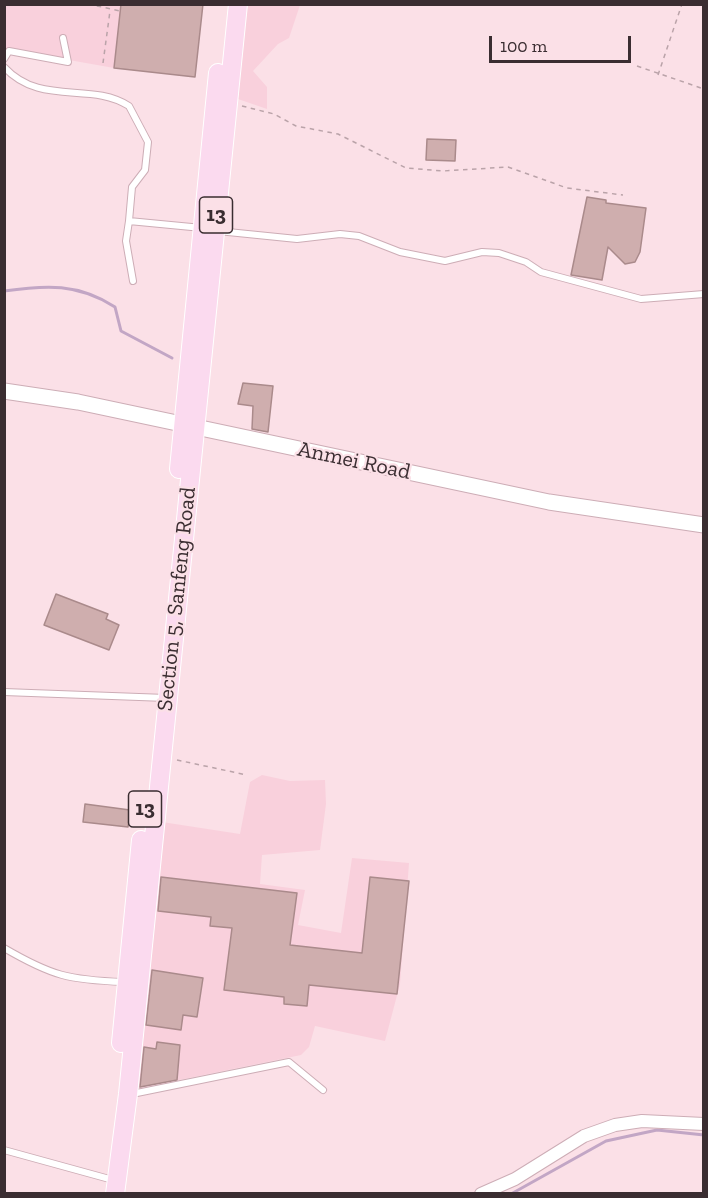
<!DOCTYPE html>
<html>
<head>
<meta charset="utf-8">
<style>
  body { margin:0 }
  #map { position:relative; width:708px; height:1198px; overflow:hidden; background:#fbe0e7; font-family:"Zilla Slab",serif }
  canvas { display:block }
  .frame { position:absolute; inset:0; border:6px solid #3a2d31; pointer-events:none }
  .scale { position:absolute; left:489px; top:36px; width:142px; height:27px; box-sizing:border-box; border:3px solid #3a2d31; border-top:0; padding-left:8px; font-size:18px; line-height:21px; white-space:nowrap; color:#3a2d31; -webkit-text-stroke:4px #fbe0e7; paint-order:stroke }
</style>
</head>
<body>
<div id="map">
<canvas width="708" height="1198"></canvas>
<div class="frame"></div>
<div class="scale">100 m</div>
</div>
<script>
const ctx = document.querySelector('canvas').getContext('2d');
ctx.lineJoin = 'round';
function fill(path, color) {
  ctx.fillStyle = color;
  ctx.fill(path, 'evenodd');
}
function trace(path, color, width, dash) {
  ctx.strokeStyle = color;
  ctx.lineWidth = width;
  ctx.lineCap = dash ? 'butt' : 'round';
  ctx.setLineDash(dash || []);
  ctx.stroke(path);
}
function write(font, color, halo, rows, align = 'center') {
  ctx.font = font + ' "Zilla Slab",serif';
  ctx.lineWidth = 4.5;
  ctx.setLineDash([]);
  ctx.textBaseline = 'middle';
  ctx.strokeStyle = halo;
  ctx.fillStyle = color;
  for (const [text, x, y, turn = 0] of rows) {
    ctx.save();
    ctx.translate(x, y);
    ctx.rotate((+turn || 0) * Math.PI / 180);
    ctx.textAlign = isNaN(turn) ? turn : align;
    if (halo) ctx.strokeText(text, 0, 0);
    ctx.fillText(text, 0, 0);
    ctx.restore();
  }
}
const built = new Path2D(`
  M5 5H121L114 68 7 49 5 56Z
  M245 5H300L289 38 278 44 253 71 267 87V109L235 98Z
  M262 775 290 781 325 780 326 804 320 850 262 855 260 884 305 890 298 925 341 933 352 858 409 863 400 984 385 1041 315 1026 309 1047 301 1055 135 1089 162 822 240 834 250 782Z`);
const stream = new Path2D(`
  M4 291C46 285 78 283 115 307L121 331 172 358
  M511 1194 606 1141 657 1130 704 1135`);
const building = new Path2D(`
  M121 4H203L195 77 114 68Z
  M427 139 456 140 455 161 426 160Z
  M587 197 606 200V203L646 208 640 252 635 262 625 264 608 247 602 280 571 275Z
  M243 383 273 386 268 432 252 429 253 406 238 404Z
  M56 594 108 614 106 619 119 625 109 650 44 625Z
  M85 804 130 810 128 827 83 822Z
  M161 877 297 893 290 945 362 953 370 877 409 881 397 994 309 985 307 1006 284 1004V997L224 990 232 928 210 926 211 917 158 911Z
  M152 970 203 978 197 1017 183 1015 181 1030 146 1025Z
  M157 1042 180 1045 177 1080 140 1087 144 1047 156 1049Z`);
const path = new Path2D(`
  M88 4 120 11
  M103 63 110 11
  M637 66 704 89
  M658 75 682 4
  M242 106 274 114 296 126 338 134 406 168 443 171 508 167 567 188 623 195
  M177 760 247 775`);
const service = new Path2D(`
  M4 59 9 51 68 62 63 38
  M4 67C41 107 90 81 129 106L148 142 145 170 132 187 129 221
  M218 231 297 239 340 234 359 236 400 252 445 261 482 252 499 253 526 262 541 272 641 299 704 294
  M133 281 126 241 129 221 202 228
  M4 692 166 698
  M4 948C52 976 69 980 124 982
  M132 1094 289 1062 323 1090
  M4 1150 113 1180`);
const minor = new Path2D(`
  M481 1194 515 1179 584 1136 615 1125 642 1121 704 1124`);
const tertiary = new Path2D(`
  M4 391 78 402 549 502 704 525`);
const primary = new Path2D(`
  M179 469 218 73
  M121 1043 141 840
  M115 1194 128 1094 238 4`);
const shields = [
  [216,215,33],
  [145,809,33]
];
const shieldNames = [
  ["13",216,215],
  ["13",145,809]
];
const streetNames = [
  ["Anmei Road",354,461,12],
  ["Section 5, Sanfeng Road",177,599,-84]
];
fill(built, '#f9d0dc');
trace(stream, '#c2a6c5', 3);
fill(building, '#cfaeae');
trace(building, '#aa8a8b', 1.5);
trace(service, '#cdadb6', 8);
trace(minor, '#cdadb6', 14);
trace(tertiary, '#cdadb6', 17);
trace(primary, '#fff', 20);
trace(path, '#baa3a9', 1.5, [4.5, 4.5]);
trace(service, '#fff', 6);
trace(minor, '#fff', 12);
trace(tertiary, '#fff', 15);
trace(primary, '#fbdaef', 18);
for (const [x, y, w] of shields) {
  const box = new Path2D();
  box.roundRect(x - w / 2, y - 18, w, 36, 4.5);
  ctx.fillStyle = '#fbe0e7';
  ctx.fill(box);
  trace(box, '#3a2d31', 1.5);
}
write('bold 21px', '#3a2d31', null, shieldNames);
write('22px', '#3a2d31', '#fbe0e7', streetNames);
</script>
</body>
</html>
